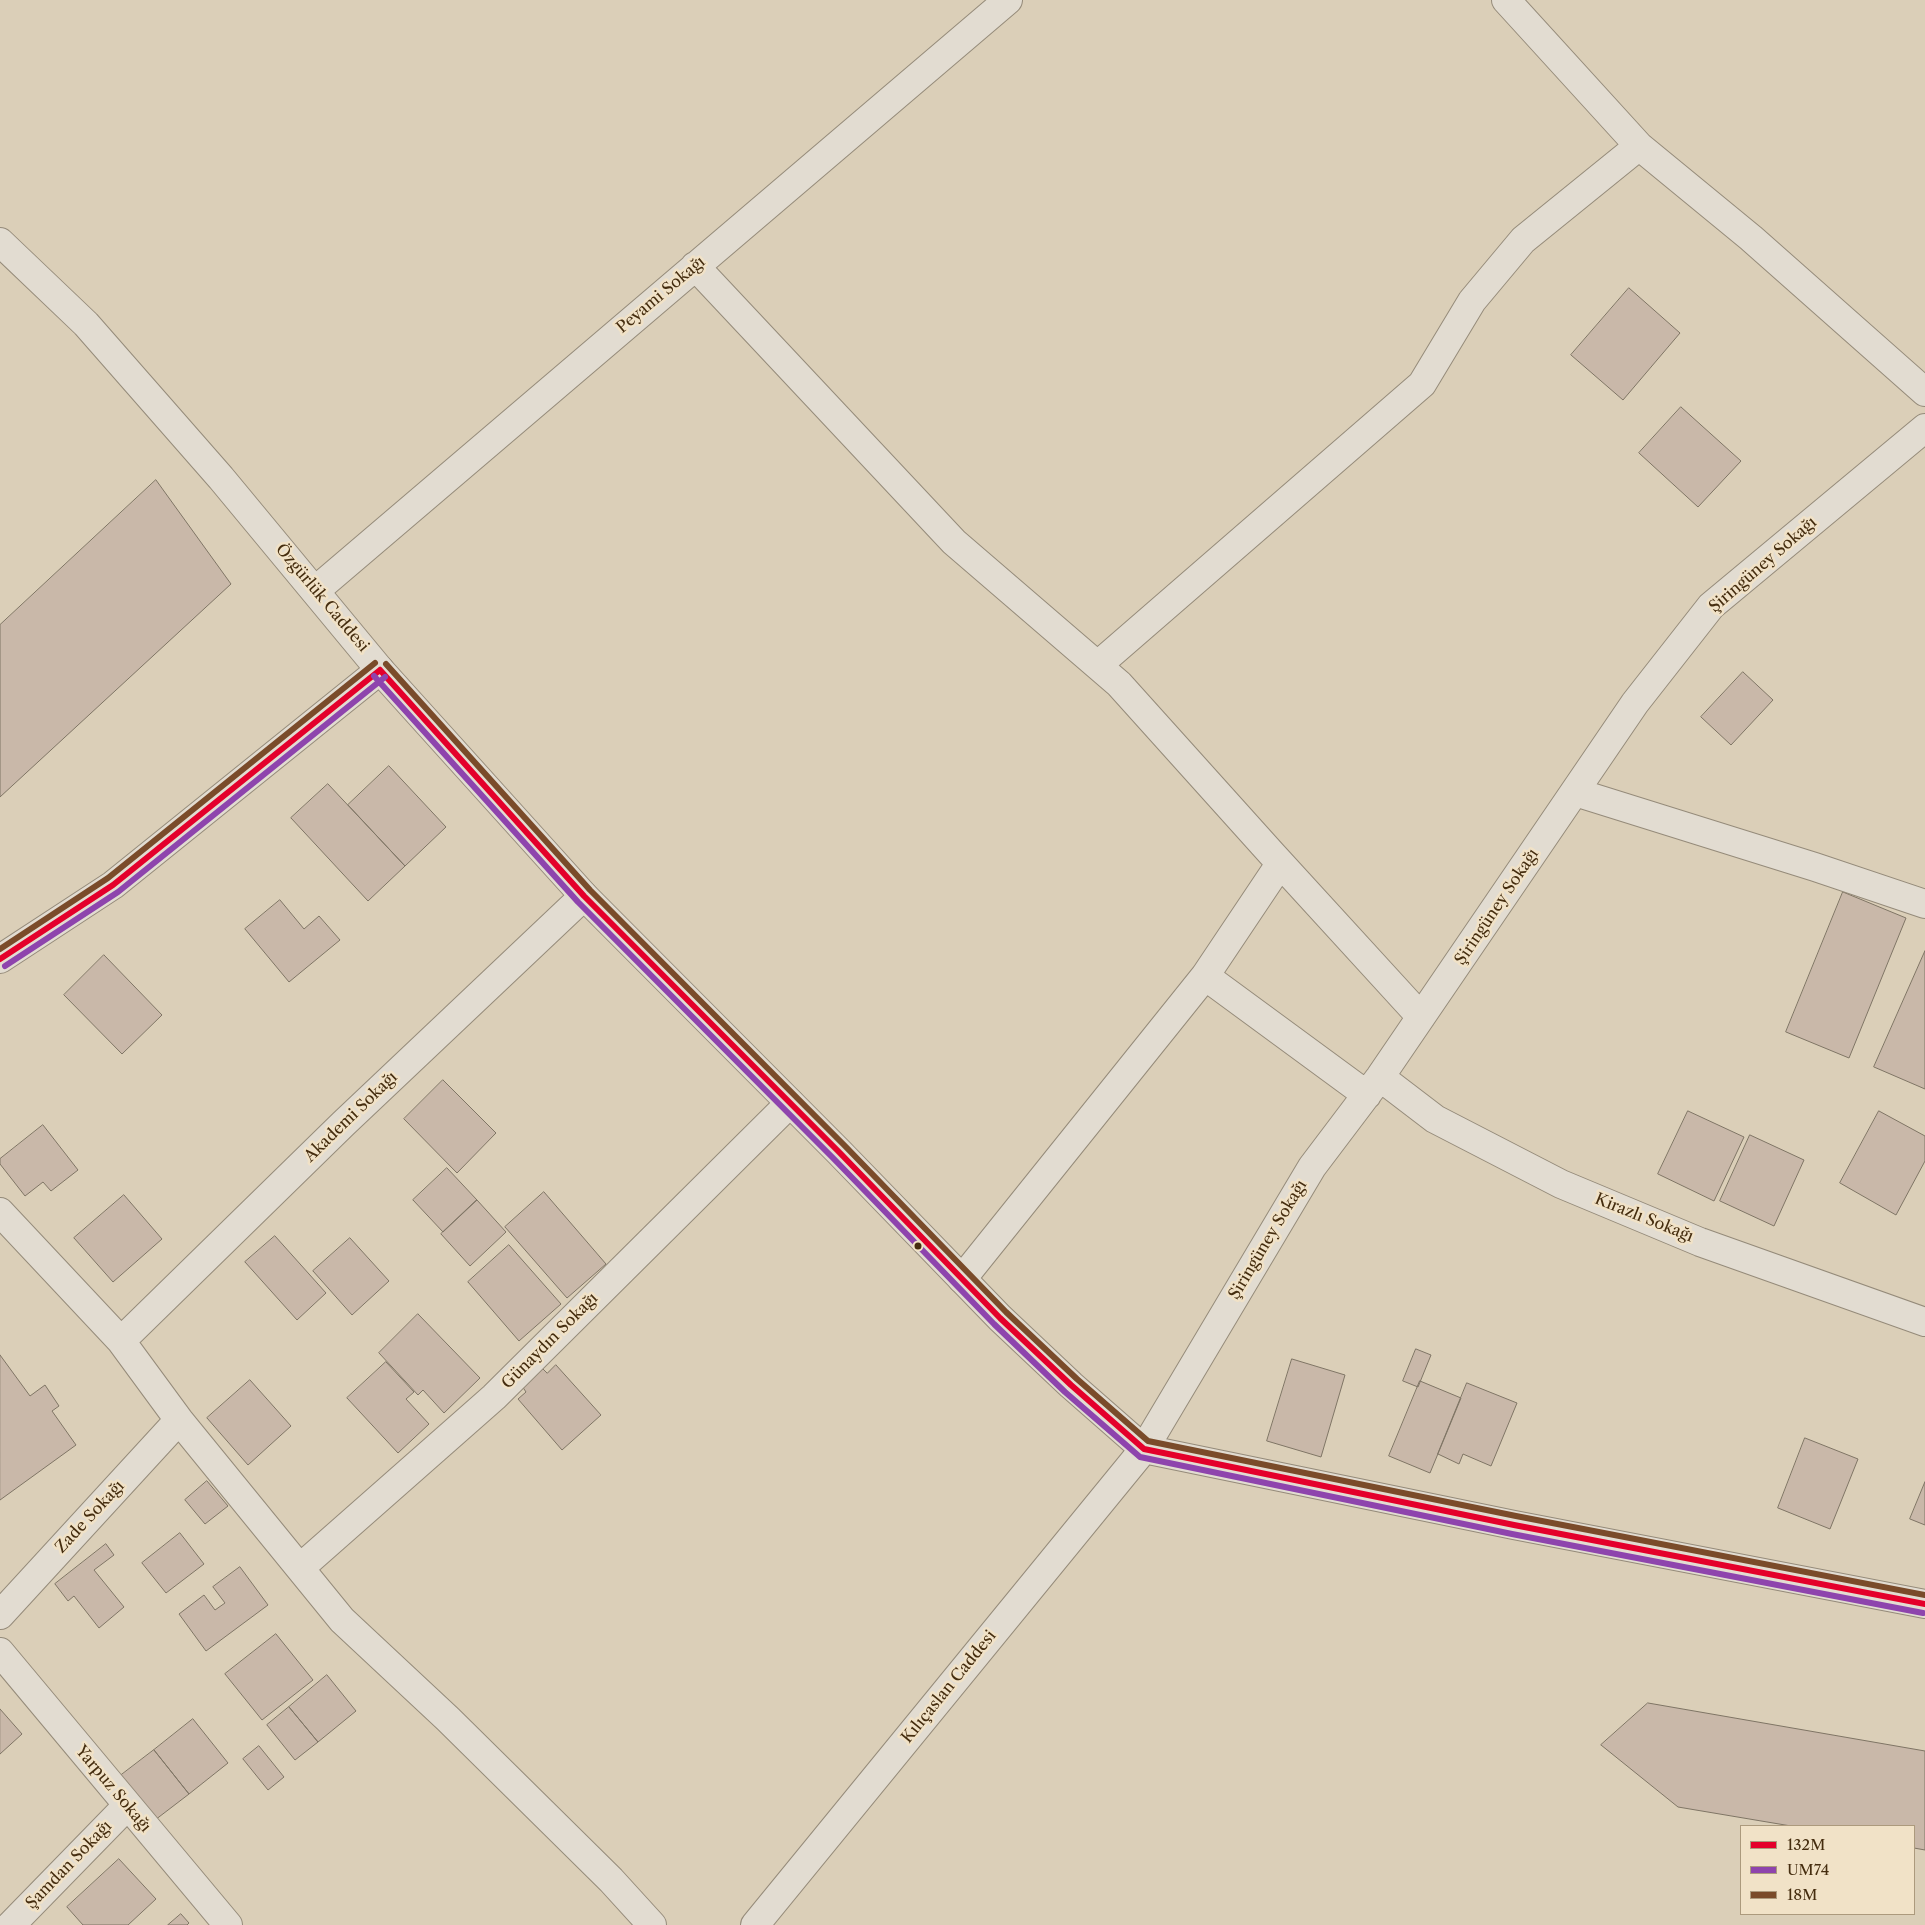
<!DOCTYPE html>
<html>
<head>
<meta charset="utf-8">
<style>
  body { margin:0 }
  #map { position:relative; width:1925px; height:1925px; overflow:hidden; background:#dbcfb8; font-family:"Libre Caslon Text",serif }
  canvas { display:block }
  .legend { position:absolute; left:1740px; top:1825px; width:175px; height:90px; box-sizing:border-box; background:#f1e2c7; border:1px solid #ac9a7d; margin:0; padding:6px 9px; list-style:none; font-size:15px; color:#452d0f }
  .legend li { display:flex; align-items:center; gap:10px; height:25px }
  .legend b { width:25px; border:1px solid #ac9a7d }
</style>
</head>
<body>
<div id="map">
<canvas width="1925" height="1925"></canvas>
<ul class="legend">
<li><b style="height:6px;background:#e4002b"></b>132M</li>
<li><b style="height:6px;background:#8e44ad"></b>UM74</li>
<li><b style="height:6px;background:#7a4b2a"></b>18M</li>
</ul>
</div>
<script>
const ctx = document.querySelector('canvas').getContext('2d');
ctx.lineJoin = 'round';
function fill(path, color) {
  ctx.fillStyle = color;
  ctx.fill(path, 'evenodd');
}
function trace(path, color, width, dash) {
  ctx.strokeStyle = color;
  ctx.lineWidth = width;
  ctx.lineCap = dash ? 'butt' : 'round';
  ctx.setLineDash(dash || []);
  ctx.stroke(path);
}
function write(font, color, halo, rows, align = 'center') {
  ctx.font = font + ' "Libre Caslon Text",serif';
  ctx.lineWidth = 5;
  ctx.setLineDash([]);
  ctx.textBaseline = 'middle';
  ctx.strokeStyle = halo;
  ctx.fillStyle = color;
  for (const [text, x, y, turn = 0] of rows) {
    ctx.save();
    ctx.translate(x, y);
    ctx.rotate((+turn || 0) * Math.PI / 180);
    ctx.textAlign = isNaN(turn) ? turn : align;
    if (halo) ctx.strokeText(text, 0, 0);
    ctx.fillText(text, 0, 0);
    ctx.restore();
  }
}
const building = new Path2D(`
  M1629 288 1680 333 1623 400 1571 355Z
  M1681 407 1741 461 1698 507 1639 453Z
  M156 480 231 584 0 797V625Z
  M1743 672 1773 700 1731 745 1701 717Z
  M389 766 446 827 405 866 348 805Z
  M328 784 405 866 368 901 291 818Z
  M1843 892 1906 918 1849 1058 1786 1032Z
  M280 900 304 929 319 916 340 940 289 982 245 929Z
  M1925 951V1089L1874 1067Z
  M104 955 162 1015 122 1054 64 995Z
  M443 1080 496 1133 457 1173 404 1119Z
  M1688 1111 1744 1137 1714 1201 1658 1174Z
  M1879 1111 1925 1136V1161L1896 1215 1840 1183Z
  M43 1125 78 1170 51 1191 43 1182 25 1196 0 1164V1159Z
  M1750 1135 1804 1160 1774 1226 1720 1201Z
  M447 1168 477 1200 443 1232 413 1200Z
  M544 1192 606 1264 567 1298 505 1227Z
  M124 1195 162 1239 113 1282 74 1238Z
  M477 1200 506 1232 470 1266 441 1234Z
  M275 1236 326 1293 297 1320 245 1262Z
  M350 1238 389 1281 352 1315 313 1271Z
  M509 1245 561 1304 519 1341 468 1282Z
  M418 1314 480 1378 444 1413 423 1390 418 1395 379 1353Z
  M1416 1349 1431 1355 1418 1387 1403 1381Z
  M0 1355 30 1396 45 1385 59 1406 52 1411 76 1445 0 1500Z
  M1292 1359 1345 1375 1321 1457 1267 1441Z
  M386 1362 414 1392 406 1399 429 1424 398 1453 347 1398Z
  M556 1365 601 1415 562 1450 518 1399 526 1392 522 1386 542 1368 547 1373Z
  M250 1380 291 1426 248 1465 207 1418Z
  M1420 1381 1461 1398 1430 1473 1389 1456Z
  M1467 1383 1517 1403 1491 1466 1463 1454 1459 1464 1438 1454Z
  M1805 1438 1858 1459 1830 1529 1778 1508Z
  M207 1481 228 1506 205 1524 185 1500Z
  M1925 1482V1525L1910 1519Z
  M180 1533 204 1564 166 1593 142 1563Z
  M106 1544 114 1555 94 1570 124 1607 99 1628 74 1596 68 1601 55 1584Z
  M240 1567 268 1605 206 1651 179 1614 204 1595 215 1610 225 1603 213 1587Z
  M276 1634 313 1680 262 1720 225 1674Z
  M327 1675 356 1711 318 1742 289 1707Z
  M1648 1703 1925 1751V1850L1914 1848V1826H1791L1678 1807 1601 1745Z
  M289 1707 318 1742 295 1760 267 1725Z
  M0 1709 22 1734 0 1754Z
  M193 1719 228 1763 189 1794 154 1750Z
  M259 1746 284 1777 268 1790 243 1759Z
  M154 1750 189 1794 155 1820 120 1776Z
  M119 1859 156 1899 128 1925H83L67 1907Z
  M181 1914 189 1923 187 1925H168Z`);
const minor = new Path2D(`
  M1506 0 1639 146
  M695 266 954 542 1119 684 1271 853 1421 1017
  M316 590 1008 0
  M1098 665 1422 384 1472 301 1523 240 1639 146 1751 238 1925 392
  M1575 792 1815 867 1925 904
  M0 959 113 885 380 670
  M1205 976 1367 1095
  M1380 1077 1435 1119 1561 1184 1700 1242 1925 1322
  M0 1212 121 1341 179 1420 342 1620 448 1719 611 1880 652 1925
  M962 1279 1205 976 1280 864
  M121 1341 343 1124 584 896
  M1144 1449 1312 1167 1380 1077 1635 703 1711 606 1925 428
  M300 1568 494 1397 790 1103
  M0 1615 179 1420
  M0 1652 228 1925
  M11 1925 127 1806`);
const tertiary = new Path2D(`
  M0 242 86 324 221 478 380 670 584 896 839 1152 1000 1318 1071 1385 1144 1449 1514 1525 1925 1604
  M755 1925 1144 1449`);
const bus1 = new Path2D(`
  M380 670 584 896 839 1152 1000 1318 1071 1385 1144 1449 1514 1525 1925 1604
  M0 959 113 885 380 670`);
const bus2 = new Path2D(`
  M374 676 578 902 833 1158 994 1324 1065 1392 1140 1457 1512 1534 1923 1613
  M5 966 118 892 385 677`);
const bus3 = new Path2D(`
  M386 664 590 890 845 1146 1006 1312 1077 1379 1148 1441 1516 1516 1925 1595
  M0 949 108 878 375 663`);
const markers = [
  [918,1246,4.5,"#452d0f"]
];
const streetNames = [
  ["Peyami Sokağı",661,295,-40],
  ["Şiringüney Sokağı",1763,565,-41],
  ["Özgürlük Caddesi",322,598,50],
  ["Şiringüney Sokağı",1497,907,-56],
  ["Akademi Sokağı",351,1117,-44],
  ["Kirazlı Sokağı",1644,1218,22],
  ["Şiringüney Sokağı",1268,1240,-59],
  ["Günaydın Sokağı",550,1341,-45],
  ["Zade Sokağı",90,1517,-47],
  ["Kılıçaslan Caddesi",949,1687,-51],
  ["Yarpuz Sokağı",113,1789,50],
  ["Şamdan Sokağı",69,1865,-46]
];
fill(building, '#c9b8a9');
trace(building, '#7f7565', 1);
trace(minor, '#958b7a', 30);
trace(tertiary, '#958b7a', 30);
trace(minor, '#e2dcd1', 28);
trace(tertiary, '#e2dcd1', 28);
trace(bus1, '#e4002b', 6);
trace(bus2, '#8e44ad', 6);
trace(bus3, '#7a4b2a', 6);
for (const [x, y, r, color] of markers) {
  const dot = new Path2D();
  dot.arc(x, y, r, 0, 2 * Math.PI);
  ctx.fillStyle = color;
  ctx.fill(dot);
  trace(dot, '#f1e2c7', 2);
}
write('16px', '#452d0f', '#f1e2c7', streetNames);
</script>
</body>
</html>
